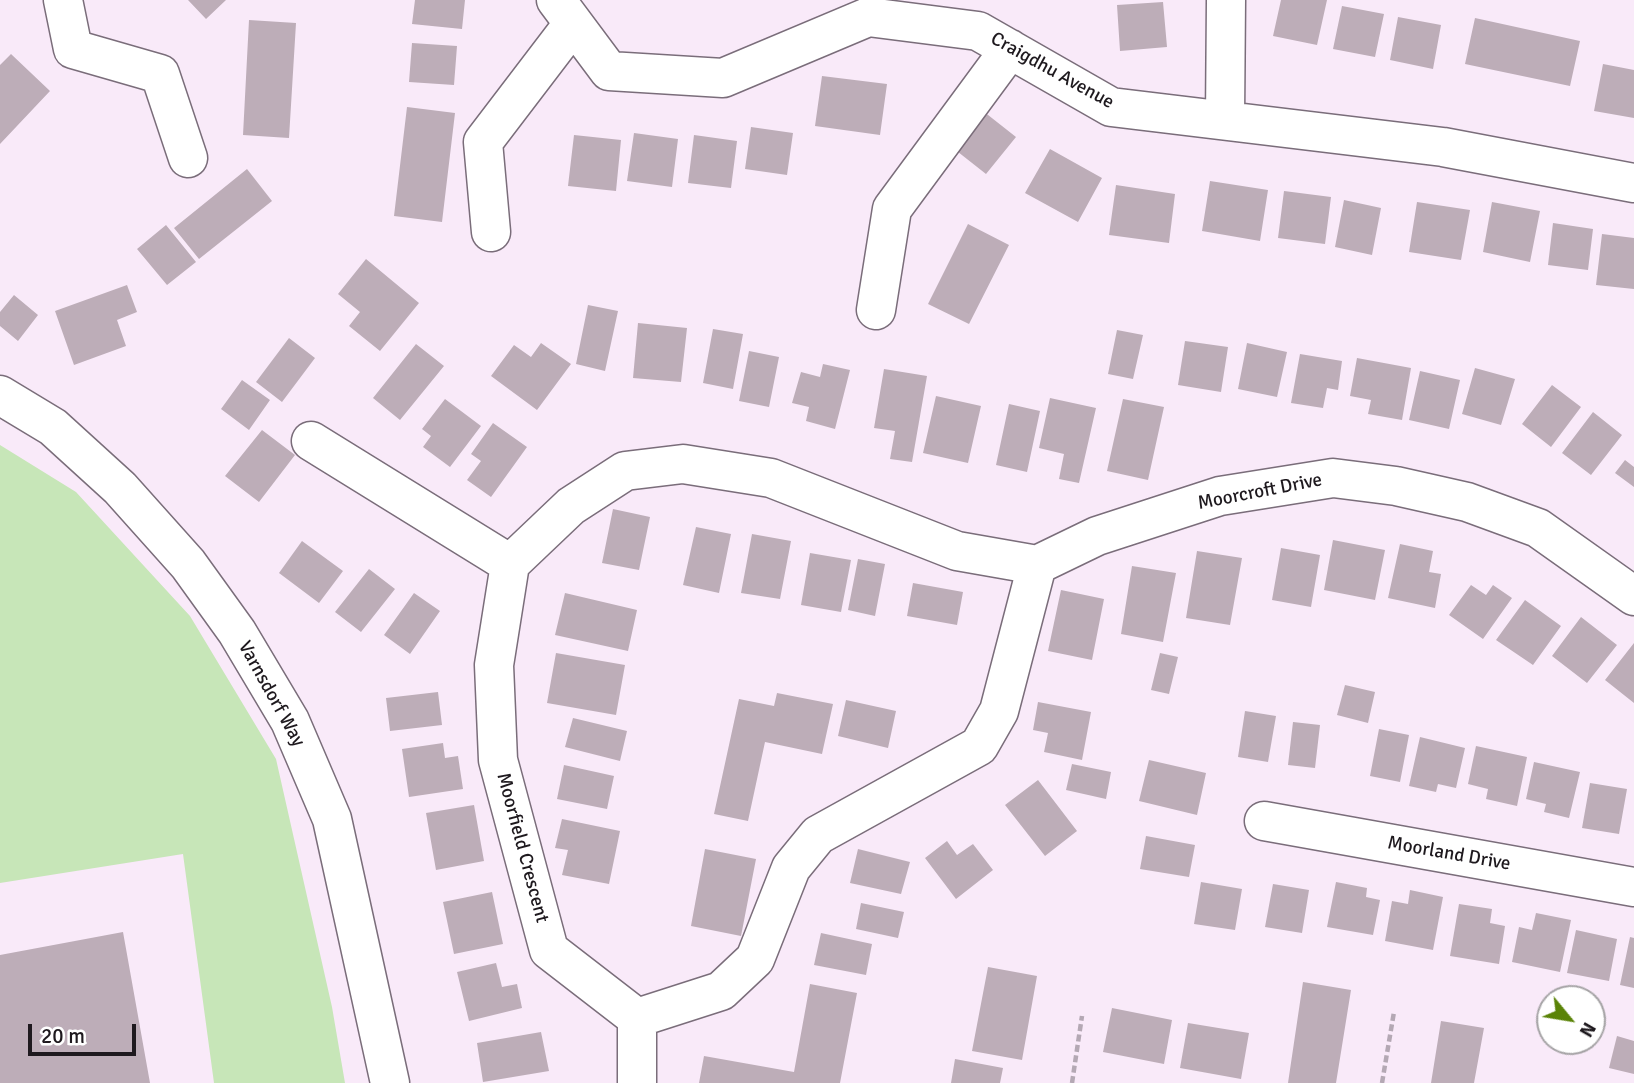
<!DOCTYPE html>
<html>
<head>
<meta charset="utf-8">
<style>
  body { margin:0 }
  #map { position:relative; width:1634px; height:1083px; overflow:hidden; background:#f9eaf9; font-family:Signika,sans-serif }
  canvas { display:block }
  .north { position:absolute; left:1536px; top:985px; width:70px; height:70px; box-sizing:border-box; background:#fff; border:2px solid #a5a3a5; border-radius:50%; rotate:120deg; font-size:19px; font-weight:700; line-height:28px; text-align:center; color:#1e191e }
  .north::after { content:''; display:block; margin:auto; width:24px; height:32px; background:#5a8307; clip-path:polygon(50% 0,100% 100%,50% 72%,0 100%) }
  .scale { position:absolute; left:28px; top:1024px; width:108px; height:32px; box-sizing:border-box; border:4px solid #1e191e; border-top:0; padding-left:9px; font-size:21px; line-height:24px; white-space:nowrap; color:#1e191e; -webkit-text-stroke:5px #fff; paint-order:stroke }
</style>
</head>
<body>
<div id="map">
<canvas width="1634" height="1083"></canvas>
<div class="north">N</div>
<div class="scale">20 m</div>
</div>
<script>
const ctx = document.querySelector('canvas').getContext('2d');
ctx.lineJoin = 'round';
function fill(path, color) {
  ctx.fillStyle = color;
  ctx.fill(path, 'evenodd');
}
function trace(path, color, width, dash) {
  ctx.strokeStyle = color;
  ctx.lineWidth = width;
  ctx.lineCap = dash ? 'butt' : 'round';
  ctx.setLineDash(dash || []);
  ctx.stroke(path);
}
function write(font, color, halo, rows, align = 'center') {
  ctx.font = font + ' Signika,sans-serif';
  ctx.lineWidth = 5;
  ctx.setLineDash([]);
  ctx.textBaseline = 'middle';
  ctx.strokeStyle = halo;
  ctx.fillStyle = color;
  for (const [text, x, y, turn = 0] of rows) {
    ctx.save();
    ctx.translate(x, y);
    ctx.rotate((+turn || 0) * Math.PI / 180);
    ctx.textAlign = isNaN(turn) ? turn : align;
    if (halo) ctx.strokeText(text, 0, 0);
    ctx.fillText(text, 0, 0);
    ctx.restore();
  }
}
const green = new Path2D(`
  M0 445 76 492 190 616 276 759 332 1007 345 1083H214L183 854 0 883Z`);
const building = new Path2D(`
  M188 0H226L206 19Z
  M415 0H465L462 29 412 24Z
  M1281 0H1327L1317 45 1273 36Z
  M1163 2 1167 47 1120 51 1117 5Z
  M1342 6 1384 14 1375 57 1333 49Z
  M1398 17 1441 25 1433 69 1390 60Z
  M1475 18 1580 41 1570 86 1465 64Z
  M249 20 296 23 289 138 243 135Z
  M412 43 457 46 454 85 409 82Z
  M11 54 50 91 0 144V65Z
  M1603 64 1634 70V118L1594 111Z
  M822 76 887 84 880 135 815 126Z
  M407 107 455 113 442 222 394 216Z
  M983 111 1016 137 986 174 953 148Z
  M751 127 793 133 787 175 745 169Z
  M634 133 678 139 672 187 627 181Z
  M574 135 621 140 616 191 568 186Z
  M694 135 737 141 731 188 688 183Z
  M1050 149 1102 178 1078 222 1025 193Z
  M247 169 272 201 199 259 174 228Z
  M1210 181 1268 190 1260 241 1202 231Z
  M1116 185 1175 194 1169 243 1109 235Z
  M1284 191 1331 197 1325 244 1278 238Z
  M1344 200 1381 208 1372 255 1335 247Z
  M1417 202 1470 210 1461 260 1409 252Z
  M1492 202 1540 211 1530 262 1483 252Z
  M1553 223 1593 229 1588 270 1548 265Z
  M968 224 1009 245 969 324 928 304Z
  M166 225 196 262 167 285 137 249Z
  M1602 234 1634 238V289L1596 285Z
  M366 259 419 303 380 351 349 326 360 312 338 294Z
  M127 285 137 312 117 320 126 346 74 365 55 311Z
  M14 295 38 315 18 341 0 326V312Z
  M588 305 618 311 605 371 576 364Z
  M638 323 687 328 681 382 633 378Z
  M713 329 743 334 733 389 703 383Z
  M1117 330 1143 335 1133 379 1108 374Z
  M289 338 315 358 282 402 256 382Z
  M1185 341 1228 347 1221 392 1178 385Z
  M541 343 571 364 537 410 491 376 514 345 531 357Z
  M1247 343 1287 352 1277 397 1238 389Z
  M416 344 444 366 400 420 373 398Z
  M749 351 779 357 769 407 739 401Z
  M1300 354 1342 361 1338 390 1327 388 1323 408 1291 403Z
  M1357 358 1411 368 1402 420 1368 414 1371 400 1350 396Z
  M823 364 850 370 835 429 806 421 809 407 792 403 801 372 820 377Z
  M1475 368 1515 379 1501 425 1462 414Z
  M884 369 927 376 912 462 890 459 895 431 874 428Z
  M1420 371 1460 380 1449 429 1409 420Z
  M242 380 270 400 249 430 221 409Z
  M1552 385 1581 407 1551 447 1522 424Z
  M936 396 981 406 968 463 923 453Z
  M1050 398 1096 408 1079 483 1059 479 1064 454 1039 448Z
  M445 399 481 426 450 467 423 447 431 436 422 429Z
  M1123 399 1164 407 1148 480 1107 471Z
  M1009 404 1040 411 1027 472 996 465Z
  M1593 412 1622 435 1591 475 1562 453Z
  M493 423 527 447 491 497 467 480 481 461 471 454Z
  M262 430 295 455 259 502 225 476Z
  M1625 460 1634 467V487L1615 473Z
  M613 509 650 517 639 570 602 563Z
  M696 527 731 534 719 593 683 585Z
  M752 534 791 541 780 599 741 593Z
  M1333 540 1385 550 1375 600 1324 590Z
  M302 541 343 571 319 603 279 573Z
  M1400 544 1433 551 1429 572 1441 574 1435 608 1388 598Z
  M1281 548 1320 555 1311 607 1272 600Z
  M1197 551 1242 558 1230 625 1186 618Z
  M810 553 851 560 841 612 801 605Z
  M858 559 885 564 875 616 848 610Z
  M1132 566 1176 573 1163 642 1121 634Z
  M369 569 395 589 361 632 335 612Z
  M913 583 963 592 957 625 907 616Z
  M1471 585 1486 595 1493 585 1512 598 1483 639 1449 615Z
  M1061 590 1104 599 1092 660 1048 651Z
  M414 593 440 611 410 654 384 635Z
  M565 593 637 610 628 651 555 635Z
  M1525 600 1561 626 1533 665 1496 640Z
  M1581 617 1617 645 1587 683 1552 656Z
  M1634 643V703L1605 680Z
  M556 653 625 665 616 715 547 703Z
  M1160 653 1178 657 1169 694 1151 690Z
  M1345 685 1375 692 1368 723 1337 715Z
  M438 692 442 725 390 731 386 698Z
  M777 693 833 704 822 754 765 742 748 821 714 814 739 699 774 706Z
  M846 700 896 711 888 748 838 736Z
  M1038 702 1091 712 1082 760 1044 752 1048 733 1033 730Z
  M1245 711 1276 716 1268 762 1238 757Z
  M573 718 627 731 620 761 565 747Z
  M1293 722 1320 725 1315 768 1288 765Z
  M1379 729 1409 735 1400 782 1370 776Z
  M1420 737 1465 748 1456 788 1438 784 1436 792 1409 786Z
  M443 743 445 758 458 756 463 789 409 797 402 749Z
  M1476 746 1527 757 1517 806 1486 799 1488 789 1468 784Z
  M1149 760 1206 773 1197 815 1139 801Z
  M1534 762 1580 772 1569 818 1544 812 1546 804 1526 799Z
  M1072 764 1111 772 1106 799 1066 790Z
  M564 765 614 776 607 809 557 799Z
  M1038 780 1077 831 1045 856 1005 805Z
  M1590 783 1627 789 1619 834 1582 828Z
  M474 805 484 861 436 870 426 813Z
  M562 819 620 831 609 884 562 875 568 850 555 848Z
  M1146 836 1195 845 1189 877 1140 869Z
  M947 841 957 855 973 844 993 870 956 899 925 858Z
  M705 849 756 859 741 936 691 926Z
  M858 849 910 862 901 894 850 883Z
  M1201 882 1242 889 1235 930 1194 924Z
  M1336 882 1367 888 1366 897 1380 900 1373 935 1327 927Z
  M1273 884 1309 890 1302 933 1265 927Z
  M1410 890 1443 897 1433 950 1385 941 1392 901 1408 904Z
  M492 892 503 944 454 954 443 902Z
  M861 903 904 912 898 938 856 929Z
  M1459 904 1492 909 1490 923 1505 926 1499 964 1450 956Z
  M1536 913 1571 920 1560 972 1512 962 1519 927 1532 930Z
  M1576 930 1617 939 1609 981 1567 973Z
  M123 932 150 1083H0V955Z
  M821 933 872 944 866 975 814 965Z
  M1630 937 1634 938V988L1620 985Z
  M496 963 502 987 517 984 522 1008 469 1021 457 972Z
  M988 967 1037 976 1022 1060 972 1051Z
  M1303 982 1351 990 1336 1083H1288Z
  M810 984 857 993 840 1083H699L704 1056 794 1072Z
  M1112 1008 1172 1020 1164 1064 1103 1052Z
  M1441 1021 1484 1028 1474 1083H1431Z
  M1188 1023 1249 1033 1241 1079 1180 1068Z
  M541 1032 549 1071 483 1082 477 1043Z
  M1617 1036 1634 1041V1074L1609 1068Z
  M955 1059 1003 1068 1000 1083H951Z`);
const path = new Path2D(`
  M1072 1083 1082 1016
  M1382 1083 1394 1012`);
const street = new Path2D(`
  M63 0 73 49 160 74 188 158
  M556 0 609 71 723 78 868 17 978 31 1111 107 1443 147 1634 183
  M1225 119 1226 0
  M491 232 483 142 573 24
  M876 310 892 209 1010 49
  M0 395 53 427 120 488 188 564 237 632 290 721 332 819 390 1083
  M311 441 510 564
  M683 464 771 478 957 551 1037 565 999 711 979 746 818 835 791 868 755 959 721 991 637 1018 549 950 498 760 494 665 510 564 571 506 625 471Z
  M1037 565 1097 536 1220 496 1333 478 1396 486 1467 502 1538 528 1634 596
  M1264 821 1634 887
  M637 1018V1083`);
const streetNames = [
  ["Craigdhu Avenue",1052,71,29],
  ["Moorcroft Drive",1260,492,-11],
  ["Varnsdorf Way",271,694,61],
  ["Moorfield Crescent",522,848,75],
  ["Moorland Drive",1449,854,10]
];
fill(green, '#c7e6b8');
fill(building, '#bdadb8');
trace(street, '#7a6d7a', 41);
trace(path, '#b4a8b4', 4.5, [7, 3.5]);
trace(street, '#fff', 38);
write('19px', '#1e191e', '#fff', streetNames);
</script>
</body>
</html>
